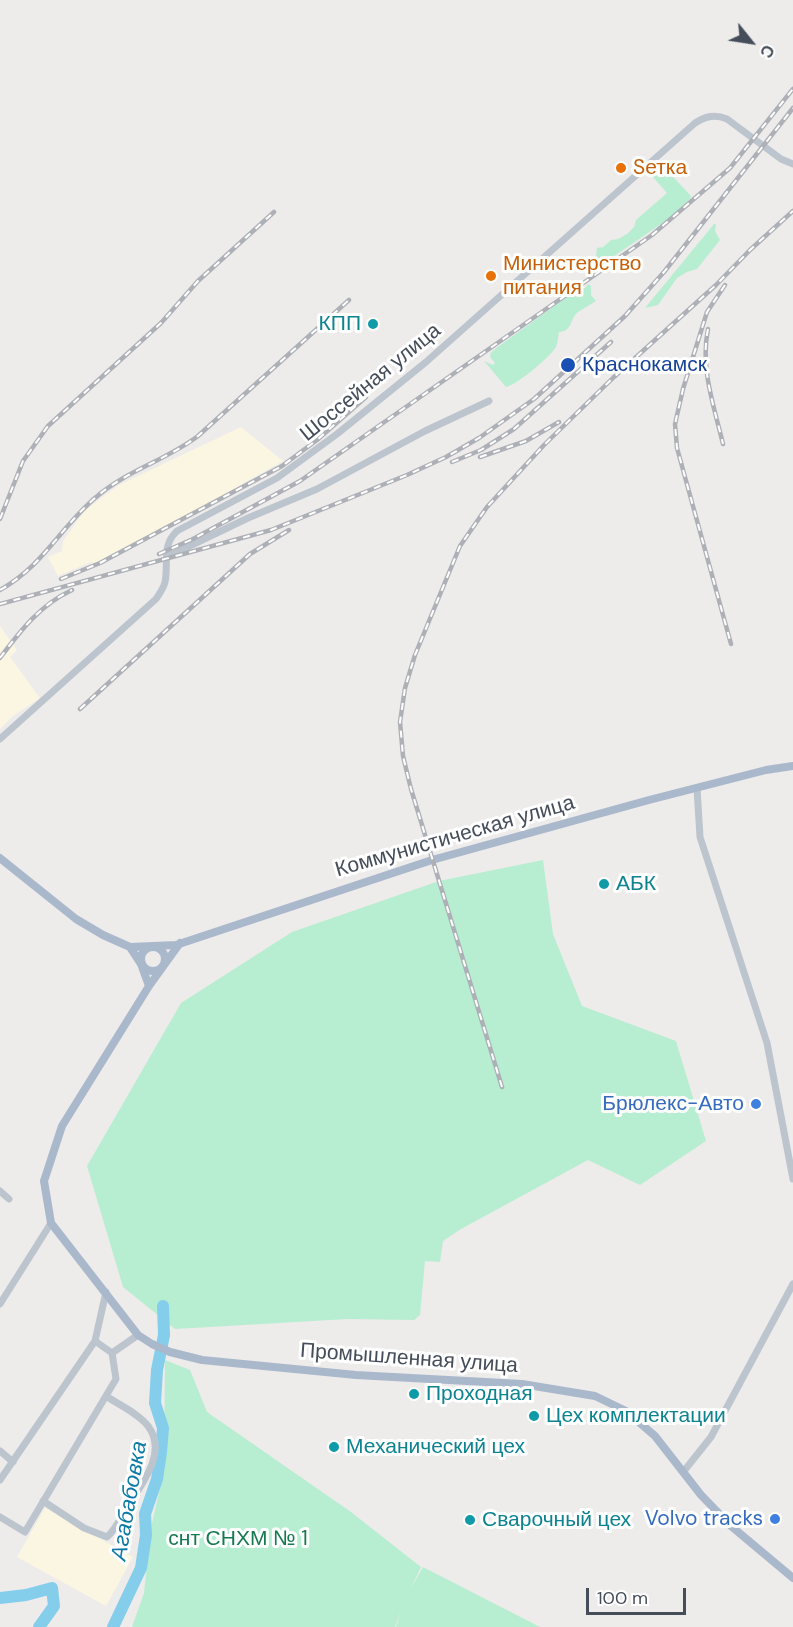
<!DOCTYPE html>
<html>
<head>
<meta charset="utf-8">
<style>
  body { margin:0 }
  #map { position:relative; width:793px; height:1627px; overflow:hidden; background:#eeebeb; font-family:"DM Sans",sans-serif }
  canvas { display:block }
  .north { position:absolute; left:721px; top:12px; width:60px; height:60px; -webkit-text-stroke:4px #fff; paint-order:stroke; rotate:120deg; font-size:16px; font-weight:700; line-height:24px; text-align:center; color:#444d59 }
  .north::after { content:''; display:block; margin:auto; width:21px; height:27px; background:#444d59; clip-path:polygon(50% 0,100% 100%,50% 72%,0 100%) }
  .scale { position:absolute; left:586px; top:1588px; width:100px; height:27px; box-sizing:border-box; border:3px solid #444d59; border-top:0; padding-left:8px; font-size:18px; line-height:21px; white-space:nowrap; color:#444d59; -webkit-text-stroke:4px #fff; paint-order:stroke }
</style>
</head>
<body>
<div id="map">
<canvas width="793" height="1627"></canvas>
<div class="north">С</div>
<div class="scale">100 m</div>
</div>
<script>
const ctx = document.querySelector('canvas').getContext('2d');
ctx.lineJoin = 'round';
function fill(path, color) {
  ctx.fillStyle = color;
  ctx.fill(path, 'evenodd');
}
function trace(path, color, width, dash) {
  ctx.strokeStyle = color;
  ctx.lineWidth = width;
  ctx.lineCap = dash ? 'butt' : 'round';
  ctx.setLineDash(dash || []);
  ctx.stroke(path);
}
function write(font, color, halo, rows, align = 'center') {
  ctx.font = font + ' "DM Sans",sans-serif';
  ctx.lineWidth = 6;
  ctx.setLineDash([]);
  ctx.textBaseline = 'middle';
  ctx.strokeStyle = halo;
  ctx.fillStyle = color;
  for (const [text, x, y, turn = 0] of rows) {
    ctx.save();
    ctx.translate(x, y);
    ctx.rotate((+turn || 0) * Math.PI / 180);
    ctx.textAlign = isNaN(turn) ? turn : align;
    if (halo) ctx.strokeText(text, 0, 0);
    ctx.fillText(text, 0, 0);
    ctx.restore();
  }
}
const commercial = new Path2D(`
  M241 427 283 461 100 565 93 568 91 562 58 576 48 557 62 551 63 541 85 510 119 485Z
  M0 626 17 650 10 657 40 698 13 716 0 729Z
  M45 1508 133 1557 106 1606 17 1557Z`);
const green = new Path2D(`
  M665 168 691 196 690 199 667 220 604 263 601 262 596 255 597 248 603 247 611 240 618 239 627 234 634 227 636 220 667 193 652 176 655 171Z
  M714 224H716L715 231 720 240 697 269 687 272 677 278 658 305 645 308Z
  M588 284 591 286V295L596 301C590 305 584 308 578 312 569 320 573 331 559 332 558 337 558 342 556 347 550 357 517 385 506 387L484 361 493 365 495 363 490 357 491 352 579 288H585Z
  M543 860 553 934 582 1006 676 1041 706 1141 640 1185 588 1160 461 1229 443 1241 440 1262 425 1261 420 1315 414 1320 348 1319 175 1329 123 1287 87 1166 181 1003 292 932 439 881Z
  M165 1360 190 1370 207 1412 351 1512 421 1567 411 1588 423 1567 540 1627H396L401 1611 395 1627H132L144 1593 151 1528 164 1470Z`);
const river = new Path2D(`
  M0 1598 26 1595 52 1588 54 1606 39 1627
  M113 1627 141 1568 146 1535 145 1514 157 1479 161 1452 163 1428 155 1403 157 1370 164 1335 163 1306`);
const minor = new Path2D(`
  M171 555 248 518 317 489 425 431 489 401
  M0 739 156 599C159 594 164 588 165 582 169 563 161 546 177 531L277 478 337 434 426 362 695 123C706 116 715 114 727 119L781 159 793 164
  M697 788 700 837 767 1043 793 1179
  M0 1191 9 1199
  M0 1304 51 1223
  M95 1341 112 1353
  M0 1451 13 1462
  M684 1471 711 1437 793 1284
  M0 1480 95 1341 106 1292
  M43 1501 84 1528 107 1537C116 1529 121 1517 128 1506 142 1484 168 1452 148 1426 138 1413 119 1405 106 1396
  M0 1517 25 1532 116 1379 112 1353 138 1335`);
const major = new Path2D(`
  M0 858 76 919 103 935 130 947 141 964 149 986
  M180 943 149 986 62 1126 44 1181 51 1223 138 1335 152 1344 170 1352 202 1360 356 1375 522 1384 595 1396 626 1411 655 1436 701 1495 731 1526 793 1578
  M141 959a12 12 0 1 1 24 0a12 12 0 1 1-24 0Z
  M130 947 176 945 432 860 649 800 766 770 793 766`);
const rail = new Path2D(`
  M725 285 707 312 683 389 675 424 677 448 731 644
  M708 329C700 368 714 406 723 444
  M480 457 526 441 559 422
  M452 462 481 450 514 429 611 342
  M0 519 23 461 48 426 161 323 198 281 274 212
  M159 554 193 539 300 481 652 235 730 168 793 89
  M61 579 100 563 282 466 317 440 366 397
  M0 590C44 565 59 529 95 498 127 470 165 461 198 436L349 300
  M0 604 271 530 407 475 446 457 479 438 534 399 625 316 664 272 793 108
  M0 658C21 630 40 605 72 590
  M80 709 250 554 289 530
  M502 1087 411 789 403 756 400 722 405 688 415 655 460 546 487 507 544 445 614 377 716 285 750 250 793 211`);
const markers = [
  [621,168,6,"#e8710a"],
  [491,276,6,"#e8710a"],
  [373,324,6,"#0f9aa8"],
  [568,365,8,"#1a4fb4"],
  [604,884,6,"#0f9aa8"],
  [756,1104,6,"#3f7fe0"],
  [414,1394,6,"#0f9aa8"],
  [534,1416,6,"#0f9aa8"],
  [334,1447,6,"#0f9aa8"],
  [775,1519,6,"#3f7fe0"],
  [470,1520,6,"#0f9aa8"]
];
const foodNames = [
  ["Sетка",633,168],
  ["Министерство",503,264],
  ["питания",503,288]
];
const cultureNames = [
  ["КПП",361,324,"right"],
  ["АБК",616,884],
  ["Проходная",426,1394],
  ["Цех комплектации",546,1416],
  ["Механический цех",346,1447],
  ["Сварочный цех",482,1520]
];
const transitNames = [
  ["Краснокамск",582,365]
];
const streetNames = [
  ["Шоссейная улица",371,383,-39],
  ["Коммунистическая улица",455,837,-16],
  ["Промышленная улица",409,1359,4]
];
const shopNames = [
  ["Брюлекс-Авто",744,1104],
  ["Volvo tracks",763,1519]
];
const parkNames = [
  ["снт СНХМ № 1",238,1539]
];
const waterNames = [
  ["Агабабовка",130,1501,-80]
];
fill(commercial, '#fbf6e2');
fill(green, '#b7eed1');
trace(river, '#84ceec', 12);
trace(minor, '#bcc5ce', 7);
trace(major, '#aab8cc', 8);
trace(rail, '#adb0b6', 4.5);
trace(rail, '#fff', 2, [7]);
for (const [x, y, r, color] of markers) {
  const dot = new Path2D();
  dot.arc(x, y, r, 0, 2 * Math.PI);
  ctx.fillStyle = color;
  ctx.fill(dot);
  trace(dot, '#fff', 2);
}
write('21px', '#c56008', '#fff', foodNames, 'left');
write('21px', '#0d838f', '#fff', cultureNames, 'left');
write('21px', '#164399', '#fff', transitNames, 'left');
write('21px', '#444d59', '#fff', streetNames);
write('21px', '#366cbe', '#fff', shopNames, 'right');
write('21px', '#157a4f', '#fff', parkNames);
write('italic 22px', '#0a79a5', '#fff', waterNames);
</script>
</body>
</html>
